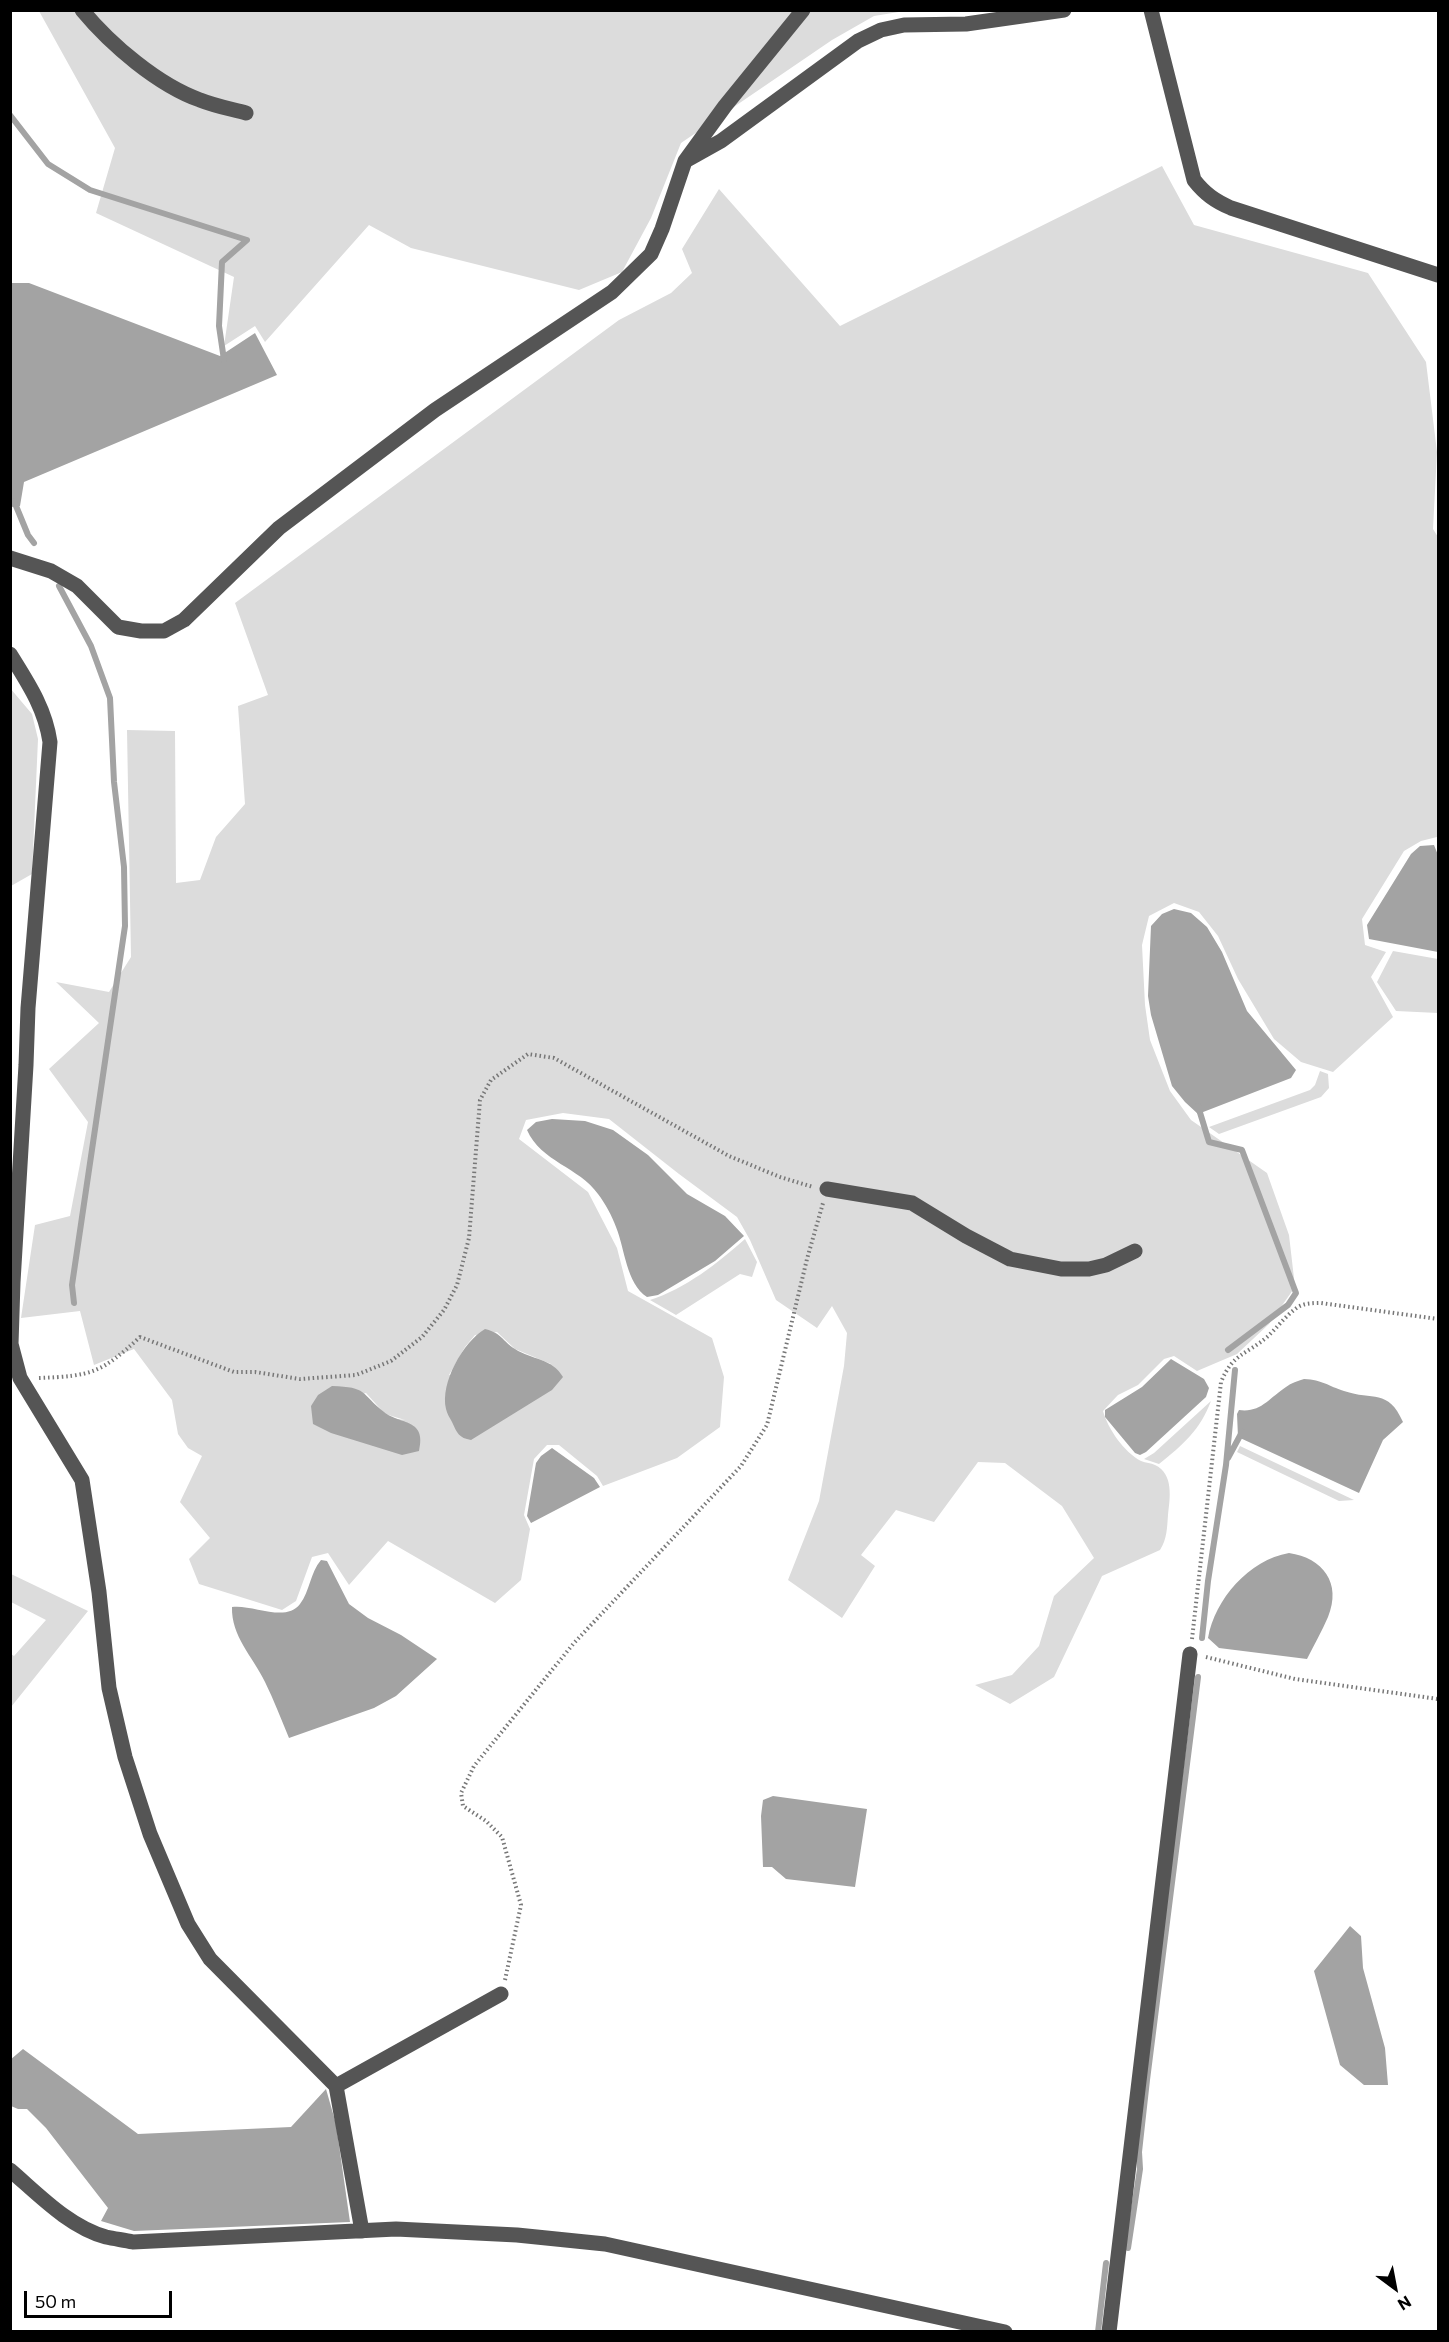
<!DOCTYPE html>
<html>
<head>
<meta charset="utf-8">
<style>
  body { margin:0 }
  #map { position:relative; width:1449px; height:2342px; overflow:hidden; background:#fff; font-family:Commissioner,sans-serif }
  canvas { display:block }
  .frame { position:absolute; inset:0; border:12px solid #000; pointer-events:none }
  .north { position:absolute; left:1365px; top:2258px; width:60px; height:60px; -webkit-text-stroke:4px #fff; paint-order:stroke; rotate:148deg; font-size:16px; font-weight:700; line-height:24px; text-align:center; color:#000 }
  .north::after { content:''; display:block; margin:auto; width:21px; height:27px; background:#000; clip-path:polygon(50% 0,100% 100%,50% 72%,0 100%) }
  .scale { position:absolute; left:24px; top:2291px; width:148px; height:27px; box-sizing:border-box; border:3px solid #000; border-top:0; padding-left:8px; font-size:18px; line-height:21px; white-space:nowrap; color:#000; -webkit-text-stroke:4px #fff; paint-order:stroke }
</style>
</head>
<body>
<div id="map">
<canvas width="1449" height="2342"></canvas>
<div class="frame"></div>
<div class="north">N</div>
<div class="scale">50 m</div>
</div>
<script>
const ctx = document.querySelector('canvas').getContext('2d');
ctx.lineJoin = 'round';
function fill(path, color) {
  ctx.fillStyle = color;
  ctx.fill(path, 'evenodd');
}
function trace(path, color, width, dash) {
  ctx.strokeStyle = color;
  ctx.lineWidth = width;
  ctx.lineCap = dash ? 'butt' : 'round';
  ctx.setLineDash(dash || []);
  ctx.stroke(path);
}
const green = new Path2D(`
  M39 11H905L874 16 832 40 681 143 651 218 622 272 579 290 411 248 369 225 265 342 255 326 224 346 234 277 96 213 115 148Z
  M1162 166 1194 225 1368 273 1426 362 1437 452 1433 529 1438 537V839L1437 837 1421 841 1404 851 1362 919 1365 945 1386 952 1371 977 1393 1017 1333 1072 1301 1062 1274 1039 1238 979 1218 936 1199 912 1174 903 1149 916 1142 945 1145 1005 1150 1040 1170 1091 1191 1120 1267 1173 1289 1235 1295 1287 1269 1324 1237 1354 1197 1371 1174 1356 1164 1359 1138 1385 1118 1395 1103 1411C1108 1429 1124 1452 1141 1461 1146 1463 1151 1463 1155 1465 1174 1474 1170 1498 1168 1515 1167 1528 1167 1539 1160 1550L1102 1576 1054 1677 1010 1704 975 1685 1012 1675 1039 1646 1054 1596 1094 1558 1062 1506 1005 1463 978 1462 934 1522 896 1510 861 1555 875 1566 842 1618 788 1580 819 1501 844 1366 847 1333 832 1306 817 1328 776 1300 750 1240 737 1217 679 1174 609 1119 563 1113 526 1120 519 1139 588 1192 617 1248 628 1291 712 1338 724 1377 720 1427 677 1458 603 1486 597 1476 559 1445H547L534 1459 524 1515 530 1529 521 1580 495 1603 388 1541 349 1585 328 1553 312 1557 296 1601 282 1610 199 1584 189 1559 210 1538 180 1502 202 1456 188 1448 178 1434 172 1400 134 1349 94 1365 80 1311 21 1318 35 1225 70 1216 88 1122 49 1069 99 1023 56 982 109 992 131 957 127 730 175 731 176 883 200 880 216 837 245 804 238 706 268 695 235 603 619 320 671 293 692 273 682 249 719 189 840 326ZM497 1332 515 1349 551 1364 449 1375 465 1347 475 1335ZM366 1393 385 1414 405 1420 311 1406Z
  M10 688 32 714 38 739 32 874 11 886Z
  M1393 951 1438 959V1013L1396 1011 1377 982Z
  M1320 1071 1328 1074 1329 1088 1321 1097 1219 1134 1209 1127 1310 1090 1315 1085Z
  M745 1239 757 1262 752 1277 740 1274 676 1315 650 1300C685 1289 718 1263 745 1239Z
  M1211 1401C1200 1430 1183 1445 1159 1464L1144 1459 1154 1453Z
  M1240 1446 1354 1500 1339 1501 1237 1452Z
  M11 1574 88 1611 11 1707V1654L14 1656 46 1620 11 1602Z`);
const water = new Path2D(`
  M11 283H29L220 356 255 333 277 375 24 482 20 506 11 507Z
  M1434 845 1438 855V952L1369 939 1367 925 1411 854 1420 846Z
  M1174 909 1191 913 1207 927 1222 952 1247 1011 1296 1070 1291 1078 1198 1114 1185 1102 1172 1086 1151 1015 1148 996 1151 926 1162 914Z
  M552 1119 585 1121 613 1130 648 1155 687 1194 725 1216 744 1236 715 1261 658 1295 647 1297C626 1283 625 1249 616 1227 612 1216 605 1203 598 1194 579 1167 541 1162 527 1130L536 1122Z
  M485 1329C502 1333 502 1341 515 1349 532 1360 552 1358 563 1377L552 1390 471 1440C459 1438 457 1433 452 1422 450 1418 447 1414 446 1409 440 1383 463 1342 485 1329Z
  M1171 1359 1204 1379 1209 1388 1206 1397 1146 1452 1140 1455 1135 1453 1105 1417V1410L1142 1387Z
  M1304 1379C1323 1380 1328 1386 1344 1391 1373 1401 1388 1388 1403 1422L1383 1440 1359 1493 1238 1437 1237 1414 1239 1410C1261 1413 1269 1398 1286 1387 1291 1383 1298 1381 1304 1379Z
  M332 1386C368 1387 360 1393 384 1412 400 1425 427 1418 419 1451L402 1455 331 1433 313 1424 311 1406 318 1395Z
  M552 1448 594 1478 600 1487 531 1523 527 1516 536 1463 541 1456Z
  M1289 1553C1323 1558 1342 1583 1328 1617 1322 1631 1314 1645 1307 1659L1219 1648 1208 1638C1215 1599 1249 1560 1289 1553Z
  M321 1560 327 1561 349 1604 368 1618 401 1635 437 1659 396 1696 374 1708 289 1738C281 1719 274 1700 265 1682 253 1657 231 1636 232 1607 252 1604 286 1623 300 1604 310 1591 310 1573 321 1560Z
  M773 1796 867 1809 855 1887 786 1879 772 1867H763L761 1816 763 1800Z
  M1350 1926 1361 1936 1363 1968 1385 2048 1388 2085H1364L1340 2065 1314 1971Z
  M23 2049 138 2134 291 2127 326 2089 336 2124 350 2222 134 2231 101 2221 108 2208 46 2128 27 2109H18L11 2106 10 2060Z`);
const stream = new Path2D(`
  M10 115 48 164 90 190 247 240 222 262 219 326 224 360
  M14 501 28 535 34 543
  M59 586 91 646 110 698 114 782 124 867 125 926 72 1285 74 1303
  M1198 1106 1209 1142 1242 1150 1296 1293 1288 1305 1228 1350
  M1228 1458 1242 1432
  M1202 1638 1208 1581 1226 1465 1235 1370
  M1128 2248 1140 2169 1139 2152 1147 2080 1198 1677
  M1098 2332 1106 2263`);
const path = new Path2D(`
  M39 1378C92 1376 101 1373 140 1337L234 1372H255L300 1379 356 1375 391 1361 422 1337 444 1310 457 1285 469 1238 480 1100 491 1080 528 1054 554 1058 729 1156 780 1177 813 1187
  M1192 1639 1221 1382C1233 1353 1246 1355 1267 1337 1277 1328 1286 1315 1298 1307 1305 1303 1313 1303 1321 1303L1438 1319
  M1206 1657 1295 1679 1438 1699
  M505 1980 521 1905 502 1837 486 1821 463 1806 461 1793 474 1766 574 1643 741 1466 767 1425 807 1259 823 1203`);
const minor = new Path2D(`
  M82 10C111 45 158 85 200 100 215 106 231 109 246 113
  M1151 10 1194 180C1205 194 1215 201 1231 208L1438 275
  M687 160 721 141 858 41 881 30 904 25 966 24 1064 10
  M10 558 51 571 77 586 118 627 141 631H164L184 620 279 528 435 410 612 292 651 254 662 229 685 161 725 106 803 10
  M10 654C28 683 45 708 50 742L28 1008 26 1065 13 1282 11 1344 20 1378 82 1480 99 1592 109 1688 125 1757 150 1834 188 1924 210 1959 336 2086 362 2231
  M827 1189 912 1203 966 1236 1010 1259 1061 1269H1089L1106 1265 1135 1251
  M336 2086 501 1994
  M10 2170C38 2194 69 2227 106 2237 115 2239 124 2240 133 2242L396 2229 517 2235 605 2244 1005 2332
  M1109 2332 1190 1654`);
fill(green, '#dcdcdc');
fill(water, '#a3a3a3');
trace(stream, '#a3a3a3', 6);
trace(path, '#777', 4, [1.5, 3]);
trace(minor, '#555', 15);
</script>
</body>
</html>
